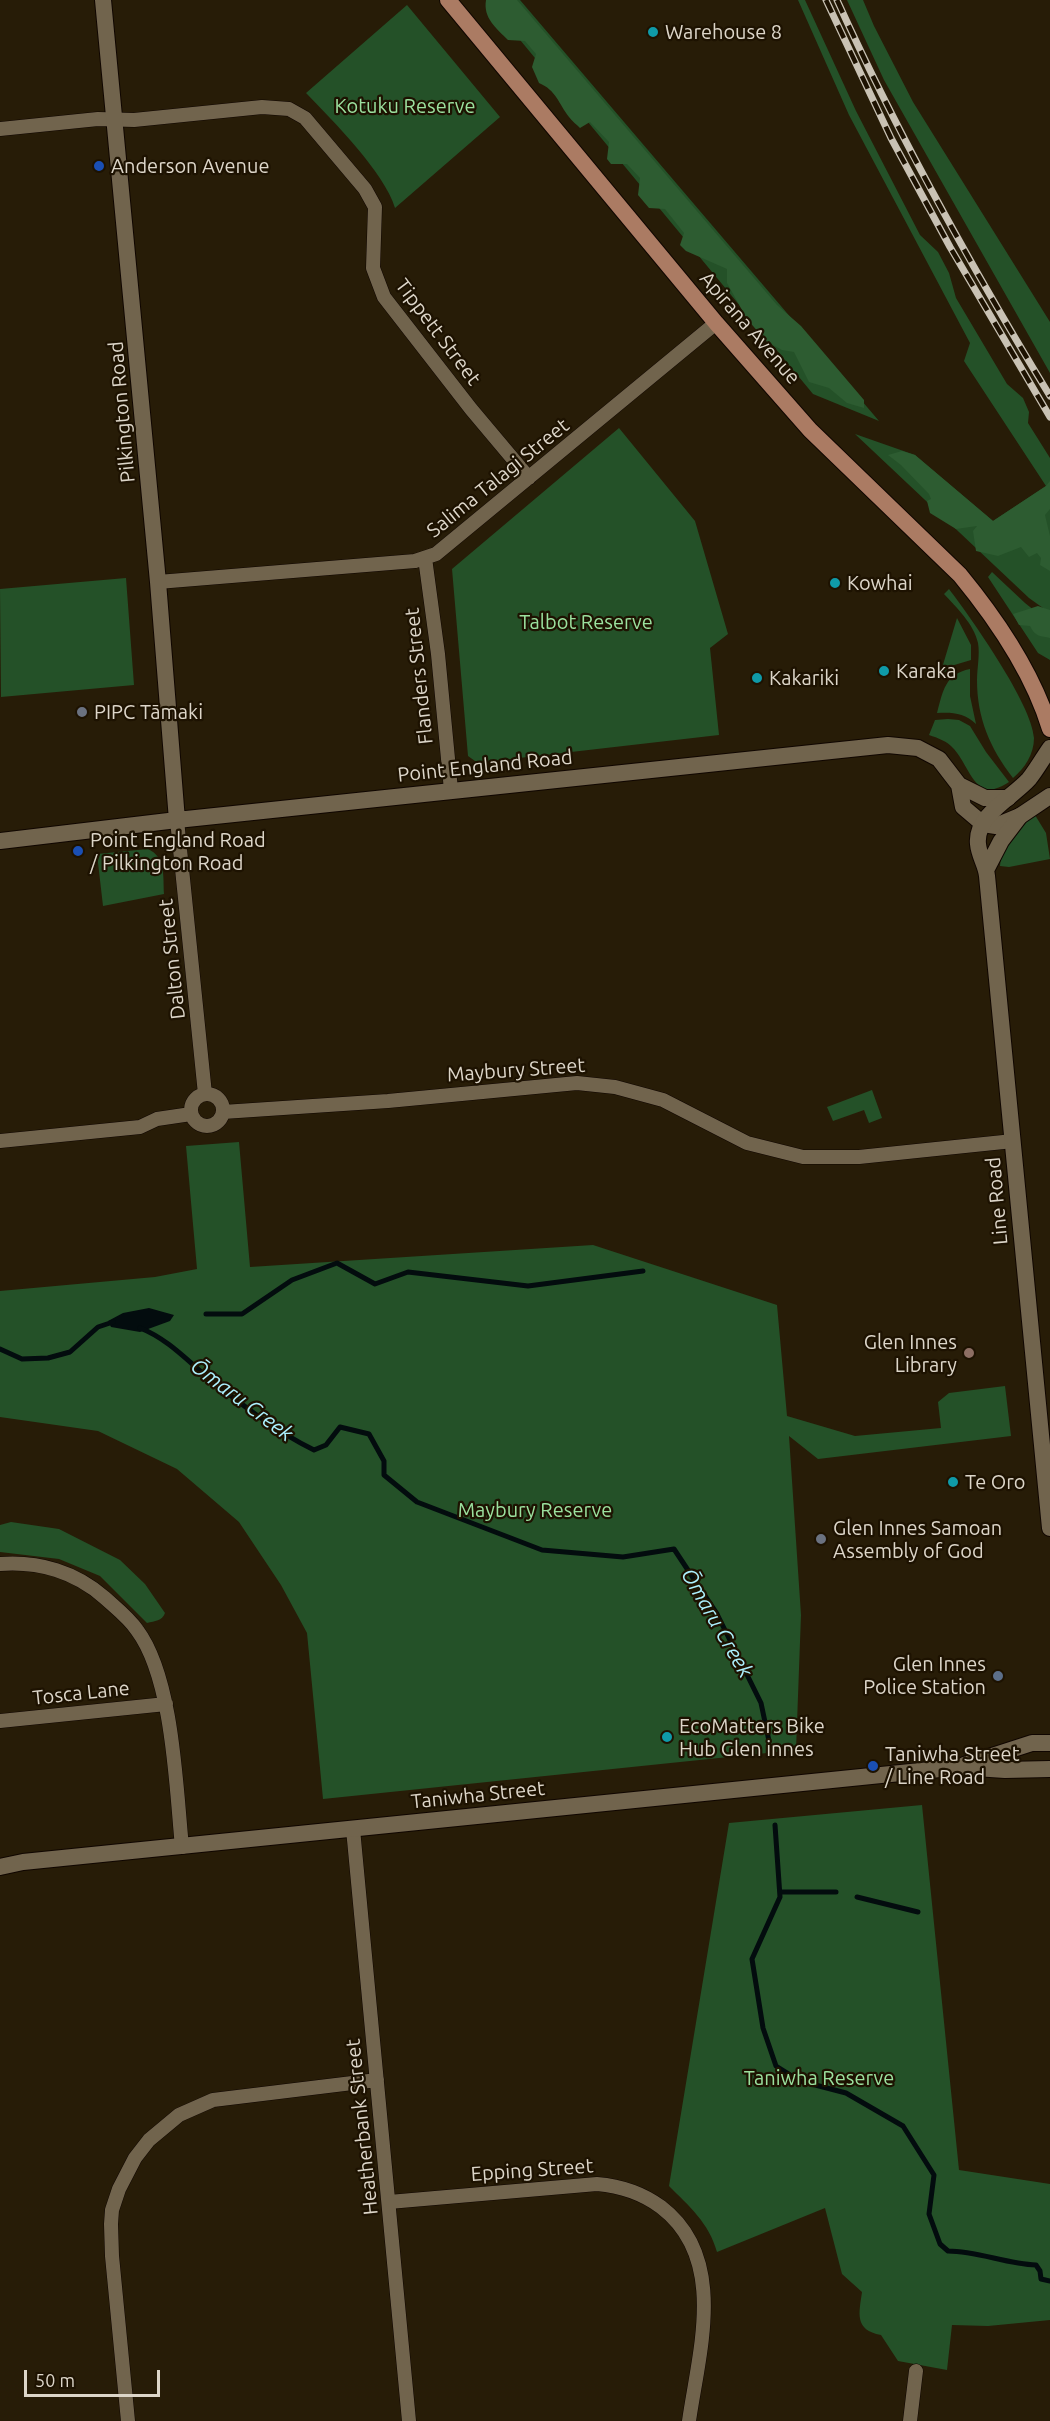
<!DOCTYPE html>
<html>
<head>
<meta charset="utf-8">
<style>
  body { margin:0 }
  #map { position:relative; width:1050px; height:2421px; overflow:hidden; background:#271c07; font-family:Ubuntu,sans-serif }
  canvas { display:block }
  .scale { position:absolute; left:24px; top:2370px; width:136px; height:27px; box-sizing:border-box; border:3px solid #ddd6c9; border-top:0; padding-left:8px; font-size:18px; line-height:21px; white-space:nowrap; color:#ddd6c9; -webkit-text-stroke:4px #1d1201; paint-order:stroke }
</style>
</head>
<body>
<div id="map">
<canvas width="1050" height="2421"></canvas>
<div class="scale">50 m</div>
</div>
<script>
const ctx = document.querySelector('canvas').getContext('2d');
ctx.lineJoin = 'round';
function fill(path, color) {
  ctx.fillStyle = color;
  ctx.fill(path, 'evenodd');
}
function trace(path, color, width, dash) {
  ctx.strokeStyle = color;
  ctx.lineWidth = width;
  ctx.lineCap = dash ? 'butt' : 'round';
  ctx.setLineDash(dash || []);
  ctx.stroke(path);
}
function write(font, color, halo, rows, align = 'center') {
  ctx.font = font + ' Ubuntu,sans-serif';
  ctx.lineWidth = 4.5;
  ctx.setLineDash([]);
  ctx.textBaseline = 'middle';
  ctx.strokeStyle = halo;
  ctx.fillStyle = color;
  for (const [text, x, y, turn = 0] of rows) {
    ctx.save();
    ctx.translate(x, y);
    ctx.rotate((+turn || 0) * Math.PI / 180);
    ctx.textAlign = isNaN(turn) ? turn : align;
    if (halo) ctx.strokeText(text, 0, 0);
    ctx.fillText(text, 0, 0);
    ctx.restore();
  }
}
const green = new Path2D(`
  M487 0H520L879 421 813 394Z
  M798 0H805L856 111 920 235 938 252 949 273 956 298 1007 384 1023 398 1029 412 1028 423 1050 458V613L1029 598 855 434 915 455 993 521 1046 486 964 361 970 343 849 115Z
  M847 0H863L874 26 913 102 1050 322V373L884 80Z
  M407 5 500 117 395 208C384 172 333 121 306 93Z
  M619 428 695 521 728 634 710 648 719 735 484 762 475 761 468 756 452 569Z
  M992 572 1025 603 1050 623V660L1038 653 988 577Z
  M126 578 134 685 1 697 0 589Z
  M949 589C971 618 1032 704 1034 738 1034 754 1025 768 1013 778 990 748 977 718 977 680 977 668 980 655 978 643 974 624 956 607 944 594Z
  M957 618 971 645V660L951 666 939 678Z
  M970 669V696L976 724C965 713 952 712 937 713 943 691 945 674 970 669Z
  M948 719 959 720 970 726 986 752 1009 782C975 805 971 768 954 749 947 741 938 738 929 735L935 720Z
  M1035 815 1046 833 1050 859 1009 867 1000 866C1002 845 1018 827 1035 815Z
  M148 849C166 857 163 877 164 894L103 906 97 854Z
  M872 1090 882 1118 869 1123 864 1110 833 1121 827 1107Z
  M239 1142 250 1267 593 1245 777 1305 787 1416 855 1436 941 1428 938 1402 949 1393 1005 1386 1011 1436 818 1459 789 1436 801 1615 796 1750 323 1799 307 1633 281 1585 239 1522 177 1469 98 1431 0 1417V1291L155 1277 197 1269 186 1146Z
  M11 1522 59 1529 120 1560 145 1584 165 1613C162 1621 155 1621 147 1623L100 1576 59 1559 0 1552V1525Z
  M922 1805 959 2170 1050 2184V2320L988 2326 952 2325 947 2370 898 2361 881 2335C854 2330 859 2313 862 2292L842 2274 825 2208 717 2252C709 2223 689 2206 669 2186L729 1823Z`);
const forest = new Path2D(`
  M486 0H517L777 305 801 326 864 400V408L847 403 829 388 809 382 794 352 782 350 766 341 747 319 727 283V269L686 251 680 245 684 233 665 209 649 208 638 195 640 178 627 164H611L607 159 609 142 590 122 580 128C577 125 572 121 569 117 559 104 556 90 539 83L532 67 536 54 525 41 508 40C496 28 483 18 486 0Z
  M902 451 915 455 993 521 1046 486 1050 481V509L1045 515 1050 536V571L1040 565 1041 558 1037 553 1029 557 1021 547 998 556 976 551 973 531 977 526 956 529 930 513 927 501 931 499 929 494 901 465 888 455Z
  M1038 606 1050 610V638C1041 636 1035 637 1030 626L1019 625 1013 614Z`);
const water = new Path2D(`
  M149 1308 174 1315 170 1321 140 1332 111 1327 108 1321 123 1313Z`);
const stream = new Path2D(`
  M206 1314H242L292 1280 337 1263 375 1284 408 1272 528 1286 643 1271
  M140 1328C166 1338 186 1359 207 1377 241 1404 275 1431 314 1450L326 1445 340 1427 369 1434 384 1461V1475L417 1502 542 1550 623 1557 674 1549 717 1614 761 1703 769 1741
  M0 1349 22 1359 48 1358 70 1352 98 1327 113 1322
  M775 1825 780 1897 752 1959 763 2028 776 2066 800 2081 846 2093 903 2126 934 2175 929 2214 940 2244 948 2251C978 2251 1006 2264 1036 2265L1040 2271 1041 2279 1050 2281
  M780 1892H836
  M857 1897 918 1912`);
const minor = new Path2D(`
  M0 129 98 119 134 120 262 107 289 109 305 118 365 189 375 207 373 268 384 297 471 409 529 478
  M425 558 438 654 451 790
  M158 582 415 561 436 554 716 323
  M177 820 205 1094
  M191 1110a16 16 0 1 1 32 0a16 16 0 1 1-32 0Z
  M223 1112 388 1101 577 1083 615 1087 663 1100 747 1143 803 1157H859L1013 1141
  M0 1141 140 1127 157 1119 191 1114
  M0 1564C39 1561 76 1572 105 1598 116 1608 129 1618 137 1630 173 1678 176 1787 182 1847
  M0 1721 166 1704
  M353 1829 409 2421
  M389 2202 597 2184C621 2186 642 2193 661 2207 728 2258 699 2351 689 2421
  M128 2421 112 2256 111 2224 112 2210 119 2189 135 2158 149 2140 179 2115 213 2100 377 2080
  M910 2421 916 2371`);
const tertiary = new Path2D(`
  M103 0 158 582 177 820
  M959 785 985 798H1008
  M0 841 177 820 888 745 918 748 939 759 959 785 963 807 983 824 996 826 1020 816`);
const secondary = new Path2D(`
  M1050 748C1043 758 1037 769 1029 779 1012 798 975 815 978 844 979 856 986 865 987 876L1050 1528
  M986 870 1001 841 1020 816 1050 796
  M964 1765 1032 1743H1050
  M0 1867 23 1862 960 1767 1005 1770 1050 1769`);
const primary = new Path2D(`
  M448 0 716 323 810 430 960 575C997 620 1033 673 1050 729`);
const rail = new Path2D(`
  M826 0 891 138 950 247 1050 417
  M837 0C899 137 972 268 1050 396`);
const markers = [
  [653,32,6,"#0f9aa8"],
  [99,166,6,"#1a4fb4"],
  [835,583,6,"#0f9aa8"],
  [884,671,6,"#0f9aa8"],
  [757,678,6,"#0f9aa8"],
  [82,712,6,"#6b7280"],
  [78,851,6,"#1a4fb4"],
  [969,1353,6,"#8d6e63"],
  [953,1482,6,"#0f9aa8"],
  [821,1539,6,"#6b7280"],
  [998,1676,6,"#5c6f8a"],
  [667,1737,6,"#0f9aa8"],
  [873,1766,6,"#1a4fb4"]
];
const poiNames = [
  ["Warehouse 8",665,32],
  ["Anderson Avenue",111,166],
  ["Kowhai",847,583],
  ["Karaka",896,671],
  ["Kakariki",769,678],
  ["PIPC Tāmaki",94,712],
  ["Point England Road",90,840],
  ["/ Pilkington Road",90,863],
  ["Glen Innes",957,1342,"right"],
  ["Library",957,1365,"right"],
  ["Te Oro",965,1482],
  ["Glen Innes Samoan",833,1528],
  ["Assembly of God",833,1551],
  ["Glen Innes",986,1664,"right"],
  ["Police Station",986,1687,"right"],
  ["EcoMatters Bike",679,1726],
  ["Hub Glen innes",679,1749],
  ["Taniwha Street",885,1754],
  ["/ Line Road",885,1777]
];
const parkNames = [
  ["Kotuku Reserve",405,106],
  ["Talbot Reserve",586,622],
  ["Maybury Reserve",535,1510],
  ["Taniwha Reserve",819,2078]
];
const streetNames = [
  ["Apirana Avenue",750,328,49],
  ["Tippett Street",438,332,53],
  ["Pilkington Road",122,412,-95],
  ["Salima Talagi Street",498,478,-39],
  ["Flanders Street",419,676,-96],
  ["Point England Road",485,766,-6],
  ["Dalton Street",172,959,-96],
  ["Maybury Street",516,1070,-4],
  ["Line Road",997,1201,-95],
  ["Tosca Lane",81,1693,-6],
  ["Taniwha Street",478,1795,-6],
  ["Heatherbank Street",362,2127,-96],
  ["Epping Street",532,2170,-4]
];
const waterNames = [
  ["Ōmaru Creek",242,1400,37],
  ["Ōmaru Creek",717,1623,60]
];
fill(green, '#245128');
fill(forest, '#2d5c31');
fill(water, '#030c0e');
trace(stream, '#030c0e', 5);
trace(minor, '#100600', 15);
trace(tertiary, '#100600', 18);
trace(secondary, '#100600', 18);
trace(primary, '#100600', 18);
trace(minor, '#71644d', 14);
trace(tertiary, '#71644d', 16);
trace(secondary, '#71644d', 16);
trace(primary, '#ab7b63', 16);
trace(rail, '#c9c2b4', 7);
trace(rail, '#1d1201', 4.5, [14]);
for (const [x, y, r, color] of markers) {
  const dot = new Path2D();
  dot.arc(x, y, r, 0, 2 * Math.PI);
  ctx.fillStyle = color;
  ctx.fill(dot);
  trace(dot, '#1d1201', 2);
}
write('20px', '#ddd6c9', '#1d1201', poiNames, 'left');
write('20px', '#9be19e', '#1d1201', parkNames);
write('20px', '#ddd6c9', '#1d1201', streetNames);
write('italic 21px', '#acf0fd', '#1d1201', waterNames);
</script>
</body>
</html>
